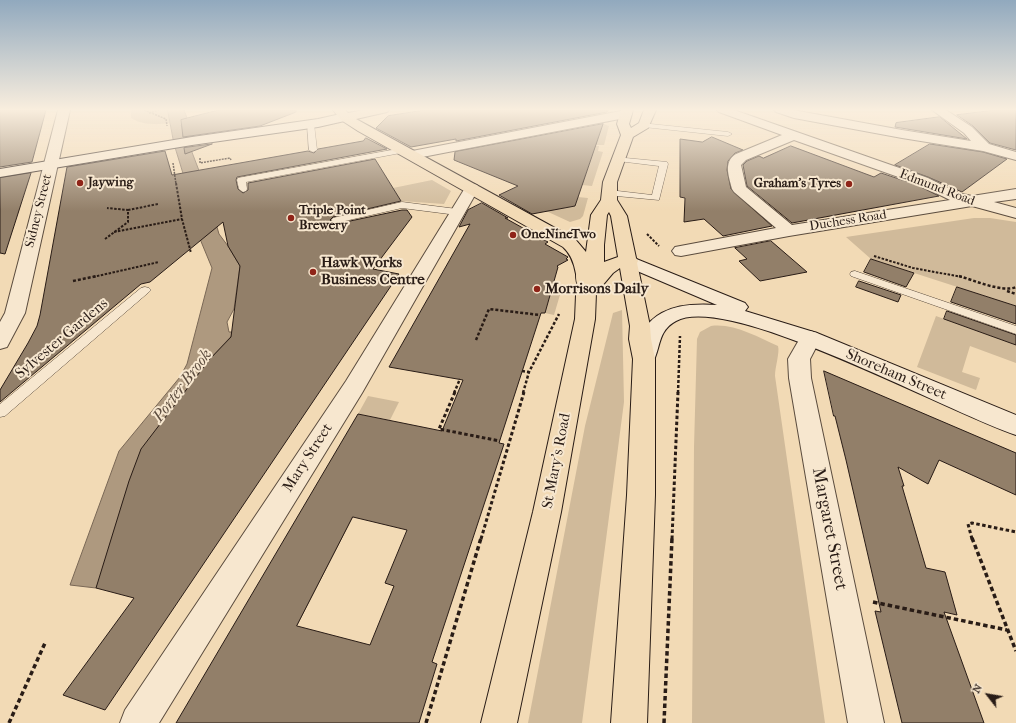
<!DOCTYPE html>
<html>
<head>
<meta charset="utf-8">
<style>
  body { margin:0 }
  #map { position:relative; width:1016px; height:723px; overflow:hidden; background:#f2dab5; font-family:"IM FELL French Canon",serif }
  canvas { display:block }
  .north { position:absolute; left:968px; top:675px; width:40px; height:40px; -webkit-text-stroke:3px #f7e7cf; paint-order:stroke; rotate:301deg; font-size:11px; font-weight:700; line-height:16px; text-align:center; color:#291c16 }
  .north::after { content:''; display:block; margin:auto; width:14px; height:18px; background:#291c16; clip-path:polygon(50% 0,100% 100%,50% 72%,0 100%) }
</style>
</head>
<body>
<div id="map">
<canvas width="1016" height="723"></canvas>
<div class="north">N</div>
</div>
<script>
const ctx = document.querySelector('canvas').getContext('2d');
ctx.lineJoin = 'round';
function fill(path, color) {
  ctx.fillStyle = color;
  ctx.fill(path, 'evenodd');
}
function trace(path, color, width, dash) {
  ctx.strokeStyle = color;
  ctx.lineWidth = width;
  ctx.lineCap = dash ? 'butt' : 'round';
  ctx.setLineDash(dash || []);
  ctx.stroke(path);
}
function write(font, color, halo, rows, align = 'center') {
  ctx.font = font + ' "IM FELL French Canon",serif';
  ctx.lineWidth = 4;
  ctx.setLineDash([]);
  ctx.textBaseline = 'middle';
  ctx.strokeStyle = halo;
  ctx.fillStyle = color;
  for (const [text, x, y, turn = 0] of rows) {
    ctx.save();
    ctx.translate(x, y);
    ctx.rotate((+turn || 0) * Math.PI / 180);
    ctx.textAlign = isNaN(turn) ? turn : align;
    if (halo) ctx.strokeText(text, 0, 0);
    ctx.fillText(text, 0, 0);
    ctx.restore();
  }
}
const green = new Path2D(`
  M131 110H168L170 123C157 125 142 125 131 118Z
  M599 122 609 126 604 145H596L602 126 589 124Z
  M596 146H599L598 151 603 152 592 186 582 185Z
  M432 180 451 191 444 204 401 201 393 188Z
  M578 197 588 198 583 216 580 219 570 222 520 199 551 210 575 206Z
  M974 218H990L1016 222V306L871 259 846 237Z
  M553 286 562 288 554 315 545 313Z
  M622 310 624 402 582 723H528L585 426 613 313Z
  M936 316 1016 345V363L970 346 962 372 980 378 976 390 917 367Z
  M711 326C734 323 757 337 778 346 780 352 775 367 775 376L825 723H692L694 447 697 339 700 332Z
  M368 396 399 402 390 420 358 414Z`);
const water = new Path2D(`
  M168 110H184L187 118 183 119 185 124 181 125 183 130V137L191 136 192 141 190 147 206 189 219 234 228 246 240 266 234 309 227 322 229 332H235L209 360 96 588 70 585 119 451 180 377 187 364 212 268 200 239 189 193 174 144Z`);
const building = new Path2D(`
  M0 110H46L32 162 0 167Z
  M219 110H296V112L260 126 183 137 181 120Z
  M425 110H608L607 112 456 141V139L411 147 376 128 388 116Z
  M996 110H1016V150L990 143 973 126 957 115Z
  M940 117 967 139 895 127 896 123Z
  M603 124 575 206 532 214 499 195 518 186 454 160 455 152Z
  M712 137 743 150 735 153 728 161 727 170 731 189 772 226 723 236 704 219 684 222 685 198 680 197V139L702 142Z
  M366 138 387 149 237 177 236 180 238 189 243 193 248 190V183L375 159 401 201 333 217 330 220 336 224 402 210H407L412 217 373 269 399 274 105 710 63 695 134 598 96 588 129 481 141 449 209 360 231 337 240 266 228 246 223 222 150 282 141 284 0 402V390L28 343 37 326 40 315 67 167 165 151 172 175 308 151 314 153 318 149 363 141Z
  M212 144 185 154 184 148Z
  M930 144 983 152 1007 159 962 192 928 177 895 165Z
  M791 146 874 177 881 173 917 185 939 196 792 223 747 186 743 165 747 161 759 156 763 158Z
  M31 173 5 254 0 253V178Z
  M482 203 508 218H505L548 242 545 244 568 257 566 259 568 260 557 266 558 267 545 313H541L499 443 504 444 432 662 437 664 419 723H176L358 414 442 431 463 380 389 367 470 224 459 227 468 210ZM353 517 407 530 385 583 394 586 370 645 297 626Z
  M771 241 807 272 760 281 739 261 747 259 735 248Z
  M871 259 914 273 906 287 864 272Z
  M859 281 901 295 898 302 856 287Z
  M957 287 1016 306V324L951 302Z
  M947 311 1016 335V345L944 319Z
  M824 371 1016 453V495L939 460 928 484 898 467 904 486H902L926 568 945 572 957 615 944 612 984 723H902L875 611 881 612 846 460 835 416H834Z`);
const pathFar4 = new Path2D(`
  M144 110 166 119 167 126
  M149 113 159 110
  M200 158V163L230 158 231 160
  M173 163 176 184`);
const pathFar3 = new Path2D(`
  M176 183 182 219 191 253
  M128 210 158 204
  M114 232 182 219
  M647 234 659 246
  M105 239 128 222V210L107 208
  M874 256 913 268 962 277
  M93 277 159 262`);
const pathFar2 = new Path2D(`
  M959 276C973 280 1003 293 1016 287
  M73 281 97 276
  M1007 291 1016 294
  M476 340 489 309 540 315
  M522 371 529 372
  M454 393 460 379
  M523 393 529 372 559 314
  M678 393 680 336`);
const pathFar1 = new Path2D(`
  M455 392 439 429 500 441
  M481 539 524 392
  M672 539 678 392
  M972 539 968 524 972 523 1016 532`);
const path = new Path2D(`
  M972 538 1016 651
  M873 602 1007 630
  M9 723 45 643
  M426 723 481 538
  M664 723 672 538`);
const lane = new Path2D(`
  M307 122H310L314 124 317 150 313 152 309 150Z
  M641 123 728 132 732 134 728 136 644 127 640 125Z
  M403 148 407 150 406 152 246 182 247 189 246 191 243 192 239 189 237 180 238 178Z
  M615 157 667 162 668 164 659 200 606 195 605 193 606 191 609 190 652 195 659 166 618 161H615Z
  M402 202 457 209 462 212 457 215 402 208 336 223 331 220 333 218Z
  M855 271 1016 326V334L851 276 850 274 851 272Z
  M145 287 149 288 151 290 149 292 5 416 0 417V404L141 288Z`);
const street = new Path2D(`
  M58 110H70L25 313 7 347 0 349V322L5 313Z
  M626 110 630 111 632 114 630 117 412 159 407 158 405 155 407 152 412 151Z
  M717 110H734L928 178 958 193 972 196 1016 189V199L994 202 1016 208V218L972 206 789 236 681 256 675 255 672 251 675 247 776 228 734 192 732 189C729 176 723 162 736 154L782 135 719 112ZM794 140 918 184 950 200 792 225 746 187 741 165 746 160Z
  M774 110H793L902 130 971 141 964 133 932 110H946L972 127 989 144 1016 152V160L983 151 902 138 794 118 776 112Z
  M472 184 477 185 479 188 362 393 159 723H120L125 710 346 381 465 188 467 185Z
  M810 331 817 333 821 338 810 359 811 378 884 723H848L789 378 788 359 803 333Z`);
const secondary = new Path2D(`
  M345 113 349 114 351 117 349 120 318 127 192 145 0 177V169L192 137 318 119Z
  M629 256 745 303 748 307 745 311 817 333 1016 415V435C951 414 730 292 676 321 657 331 661 349 652 364L644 367 636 364 633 359C642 311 673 302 717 305L623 265 620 261 623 257Z`);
const highway = new Path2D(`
  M333 110H345L348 113 364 110H389L387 112 356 119 575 239 586 252 591 215 601 200 603 182 621 135 617 124 621 110H633L629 124 631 128 639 123 644 110H656L648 128 633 137 617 182V200L627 216 636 258 638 261 637 263 650 326 651 339 655 359V495L647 723H611L627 495 633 359 629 339 630 326 620 268 613 273 596 293 595 319 561 512 517 723H481L533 512 575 319 576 295 579 287C576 283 576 279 576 274 574 263 571 254 563 247L358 131 341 120ZM609 212 611 216 618 257 604 262V245L607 215Z`);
const markers = [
  [80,183,4,"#8f2418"],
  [849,184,4,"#8f2418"],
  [291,218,4,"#8f2418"],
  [513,235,4,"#8f2418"],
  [313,272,4,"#8f2418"],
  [537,289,4,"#8f2418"]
];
const farPoinames = [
  ["Jaywing",88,183],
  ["Graham's Tyres",841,184,"right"],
  ["Triple Point",299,211],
  ["Brewery",299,226],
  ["OneNineTwo",521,235]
];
const farStreetnames = [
  ["Edmund Road",937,188,21],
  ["Sidney Street",39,211,-76],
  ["Duchess Road",848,221,-9]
];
const poiNames = [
  ["Hawk Works",321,263],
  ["Business Centre",321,280],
  ["Morrisons Daily",545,289]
];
const streetNames = [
  ["Sylvester Gardens",62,339,-40],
  ["Shoreham Street",896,375,23],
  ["Mary Street",308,458,-57],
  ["St Mary's Road",557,461,-79]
];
const waterNames = [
  ["Porter Brook",183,386,-53]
];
const nearStreetnames = [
  ["Margaret Street",829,529,79]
];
fill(green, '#d0ba9a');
fill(water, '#ae997f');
trace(water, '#796755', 1);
fill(building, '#927f69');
trace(building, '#291c16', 1);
trace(lane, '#5b4c3e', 1);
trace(street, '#5b4c3e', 2);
trace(secondary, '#291c16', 2);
trace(highway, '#291c16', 2);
trace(pathFar4, '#291c16', 1.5, [2, 1]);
trace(pathFar3, '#291c16', 2, [2.5, 1.5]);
trace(pathFar2, '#291c16', 2.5, [3, 2]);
trace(pathFar1, '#291c16', 3, [3.5, 2.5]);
trace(path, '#291c16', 3.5, [4.5, 3]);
fill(lane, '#f7e7cf');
fill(street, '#f7e7cf');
fill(secondary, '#f7e7cf');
fill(highway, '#f2dab5');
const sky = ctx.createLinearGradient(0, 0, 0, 211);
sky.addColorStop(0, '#91a9be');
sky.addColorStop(0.52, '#f9eede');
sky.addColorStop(1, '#f9eede00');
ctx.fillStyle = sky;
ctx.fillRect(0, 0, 1016, 211);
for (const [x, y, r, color] of markers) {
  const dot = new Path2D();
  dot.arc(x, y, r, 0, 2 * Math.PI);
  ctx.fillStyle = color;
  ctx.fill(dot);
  trace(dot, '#f7e7cf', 1.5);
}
write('bold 13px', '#291c16', '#f7e7cf', farPoinames, 'left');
write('13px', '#291c16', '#f7e7cf', farStreetnames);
write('bold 15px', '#291c16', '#f7e7cf', poiNames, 'left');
write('15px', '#291c16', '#f7e7cf', streetNames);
write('italic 16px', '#5e4e40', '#f7e7cf', waterNames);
write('18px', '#291c16', '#f7e7cf', nearStreetnames);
</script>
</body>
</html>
